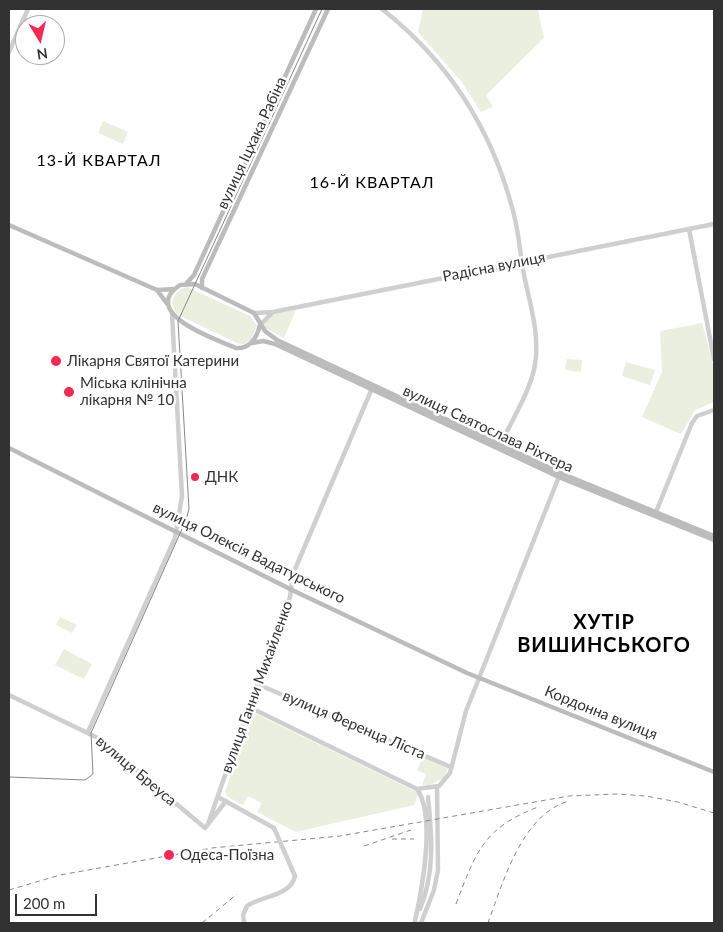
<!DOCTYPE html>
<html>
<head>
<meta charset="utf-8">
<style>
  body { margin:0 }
  #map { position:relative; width:723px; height:932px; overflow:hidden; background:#fff; font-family:Lato,sans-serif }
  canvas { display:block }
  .frame { position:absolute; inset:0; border:10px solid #323232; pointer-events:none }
  .north { position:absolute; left:15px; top:15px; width:50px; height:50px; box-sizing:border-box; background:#fff; border:1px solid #adadad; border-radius:50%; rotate:171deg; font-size:14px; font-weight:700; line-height:20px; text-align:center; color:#323232 }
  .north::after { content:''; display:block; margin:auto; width:18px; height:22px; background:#f32a54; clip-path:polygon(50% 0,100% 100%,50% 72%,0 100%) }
  .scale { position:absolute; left:15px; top:894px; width:82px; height:22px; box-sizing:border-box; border:2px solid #323232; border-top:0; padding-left:6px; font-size:15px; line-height:18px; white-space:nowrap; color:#323232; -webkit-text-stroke:4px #fff; paint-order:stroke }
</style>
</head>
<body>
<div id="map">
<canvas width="723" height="932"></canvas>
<div class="frame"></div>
<div class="north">N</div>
<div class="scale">200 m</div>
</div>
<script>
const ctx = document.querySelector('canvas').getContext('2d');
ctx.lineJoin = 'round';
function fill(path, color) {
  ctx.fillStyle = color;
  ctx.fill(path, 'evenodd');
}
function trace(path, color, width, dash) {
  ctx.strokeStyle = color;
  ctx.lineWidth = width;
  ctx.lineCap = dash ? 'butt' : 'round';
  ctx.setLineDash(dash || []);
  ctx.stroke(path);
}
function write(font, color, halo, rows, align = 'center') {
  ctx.font = font + ' Lato,sans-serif';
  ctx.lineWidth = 5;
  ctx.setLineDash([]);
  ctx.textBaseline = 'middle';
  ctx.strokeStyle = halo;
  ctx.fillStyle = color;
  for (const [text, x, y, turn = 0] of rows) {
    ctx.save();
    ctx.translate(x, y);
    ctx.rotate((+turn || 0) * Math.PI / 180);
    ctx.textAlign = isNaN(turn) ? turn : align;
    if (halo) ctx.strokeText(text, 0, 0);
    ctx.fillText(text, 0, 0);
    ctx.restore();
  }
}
const green = new Path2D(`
  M423 9H538L544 38 486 95 493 107 481 112 461 81 418 32Z
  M103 121 128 132 123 144 98 133Z
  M187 287 250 316 257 326 251 340 244 344 237 343 178 315C168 303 173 291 187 287Z
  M296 310 284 338 265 328 264 322 270 315Z
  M702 323 714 368V402L695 410 681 434 642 417 662 372 660 331Z
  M567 359 582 360 581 372 565 370Z
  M626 362 655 370 650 385 622 376Z
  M60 617 77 625 72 633 56 625Z
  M64 649 92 664 84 679 55 665Z
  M252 712 419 793 414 805 296 832 257 812 262 803 248 796 243 805 228 797 225 792Z
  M423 757 448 767 445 777 429 786 422 785 426 774 417 770Z`);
const tertiary = new Path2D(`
  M382 9C448 61 492 130 513 211 519 232 520 254 524 275 530 304 540 335 535 364 532 388 510 424 499 447
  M9 52 28 9
  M689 229 714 359
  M254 313 273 312 714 224
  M260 325 272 313
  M656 512 692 423 697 416 714 410
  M257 684 451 767
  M9 695 100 739 205 828 226 801
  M249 707 417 789 439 786 450 773 466 711 560 474
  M88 732 175 538 182 496 172 314
  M218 797 274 828
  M208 824 249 707 290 597 293 574 373 386
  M420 909C435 873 432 836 428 797
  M415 921C422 889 436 816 417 789
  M244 923 243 915 247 906C261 896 291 896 295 876
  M421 923 434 890 438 870 437 787`);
const secondary = new Path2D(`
  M9 225 157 290 168 305
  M186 284 194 275 316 9
  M202 288V279L328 9
  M157 290 174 289
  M260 325C257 337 251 349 236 348 217 340 138 313 180 285L195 284 254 313 265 331 277 340 563 474 714 536
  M252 343 263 341 275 344 561 478 714 540
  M9 448 292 590 467 673 714 772`);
const tram = new Path2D(`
  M9 777 85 780 93 774 91 733 186 520 189 509 178 321 322 9`);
const rail = new Path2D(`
  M392 839H414
  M364 846 411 830
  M9 890 60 875 212 848 340 836 569 796 617 794 646 796 678 802 714 813
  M456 904C476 852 483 828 538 807
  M202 923 237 894
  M488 923C503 882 522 814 569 801`);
const tertiaryBridge = new Path2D(`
  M274 828 295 876`);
const markers = [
  [56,361,6,"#f32a54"],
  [69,392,6,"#f32a54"],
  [195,477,5,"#f32a54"],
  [169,855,6,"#f32a54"]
];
const streetNames = [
  ["вулиця Іцхака Рабіна",252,143,-65],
  ["Радісна вулиця",494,267,-11],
  ["вулиця Святослава Ріхтера",488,429,25],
  ["вулиця Олексія Вадатурського",249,553,26],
  ["вулиця Ганни Михайленко",257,687,-70],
  ["Кордонна вулиця",601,713,22],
  ["вулиця Ференца Ліста",354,725,23],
  ["вулиця Бреуса",136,771,40]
];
const poiNames = [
  ["Лікарня Святої Катерини",67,361],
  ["Міська клінічна",80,383],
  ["лікарня № 10",80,400],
  ["ДНК",205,477],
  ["Одеса-Поїзна",180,855]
];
const neighbourhoodNames = [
  ["13-Й КВАРТАЛ",99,161],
  ["16-Й КВАРТАЛ",372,183]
];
const districtNames = [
  ["ХУТІР",604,623],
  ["ВИШИНСЬКОГО",604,646]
];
fill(green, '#eaefe0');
trace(tertiary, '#cfcfcf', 4.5);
trace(secondary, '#bcbcbc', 4.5);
trace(tram, '#878787', 1);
trace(rail, '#878787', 1, [5, 4]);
trace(tertiaryBridge, '#cfcfcf', 4.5);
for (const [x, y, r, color] of markers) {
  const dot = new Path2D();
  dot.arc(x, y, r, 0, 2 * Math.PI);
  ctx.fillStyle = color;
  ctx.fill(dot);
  trace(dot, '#fff', 2);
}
write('15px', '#323232', '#fff', streetNames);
write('15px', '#323232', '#fff', poiNames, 'left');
ctx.letterSpacing = '1px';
write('16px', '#000', '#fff', neighbourhoodNames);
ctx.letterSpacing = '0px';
ctx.letterSpacing = '1px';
write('bold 20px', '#000', '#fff', districtNames);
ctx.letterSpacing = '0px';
</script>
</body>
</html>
